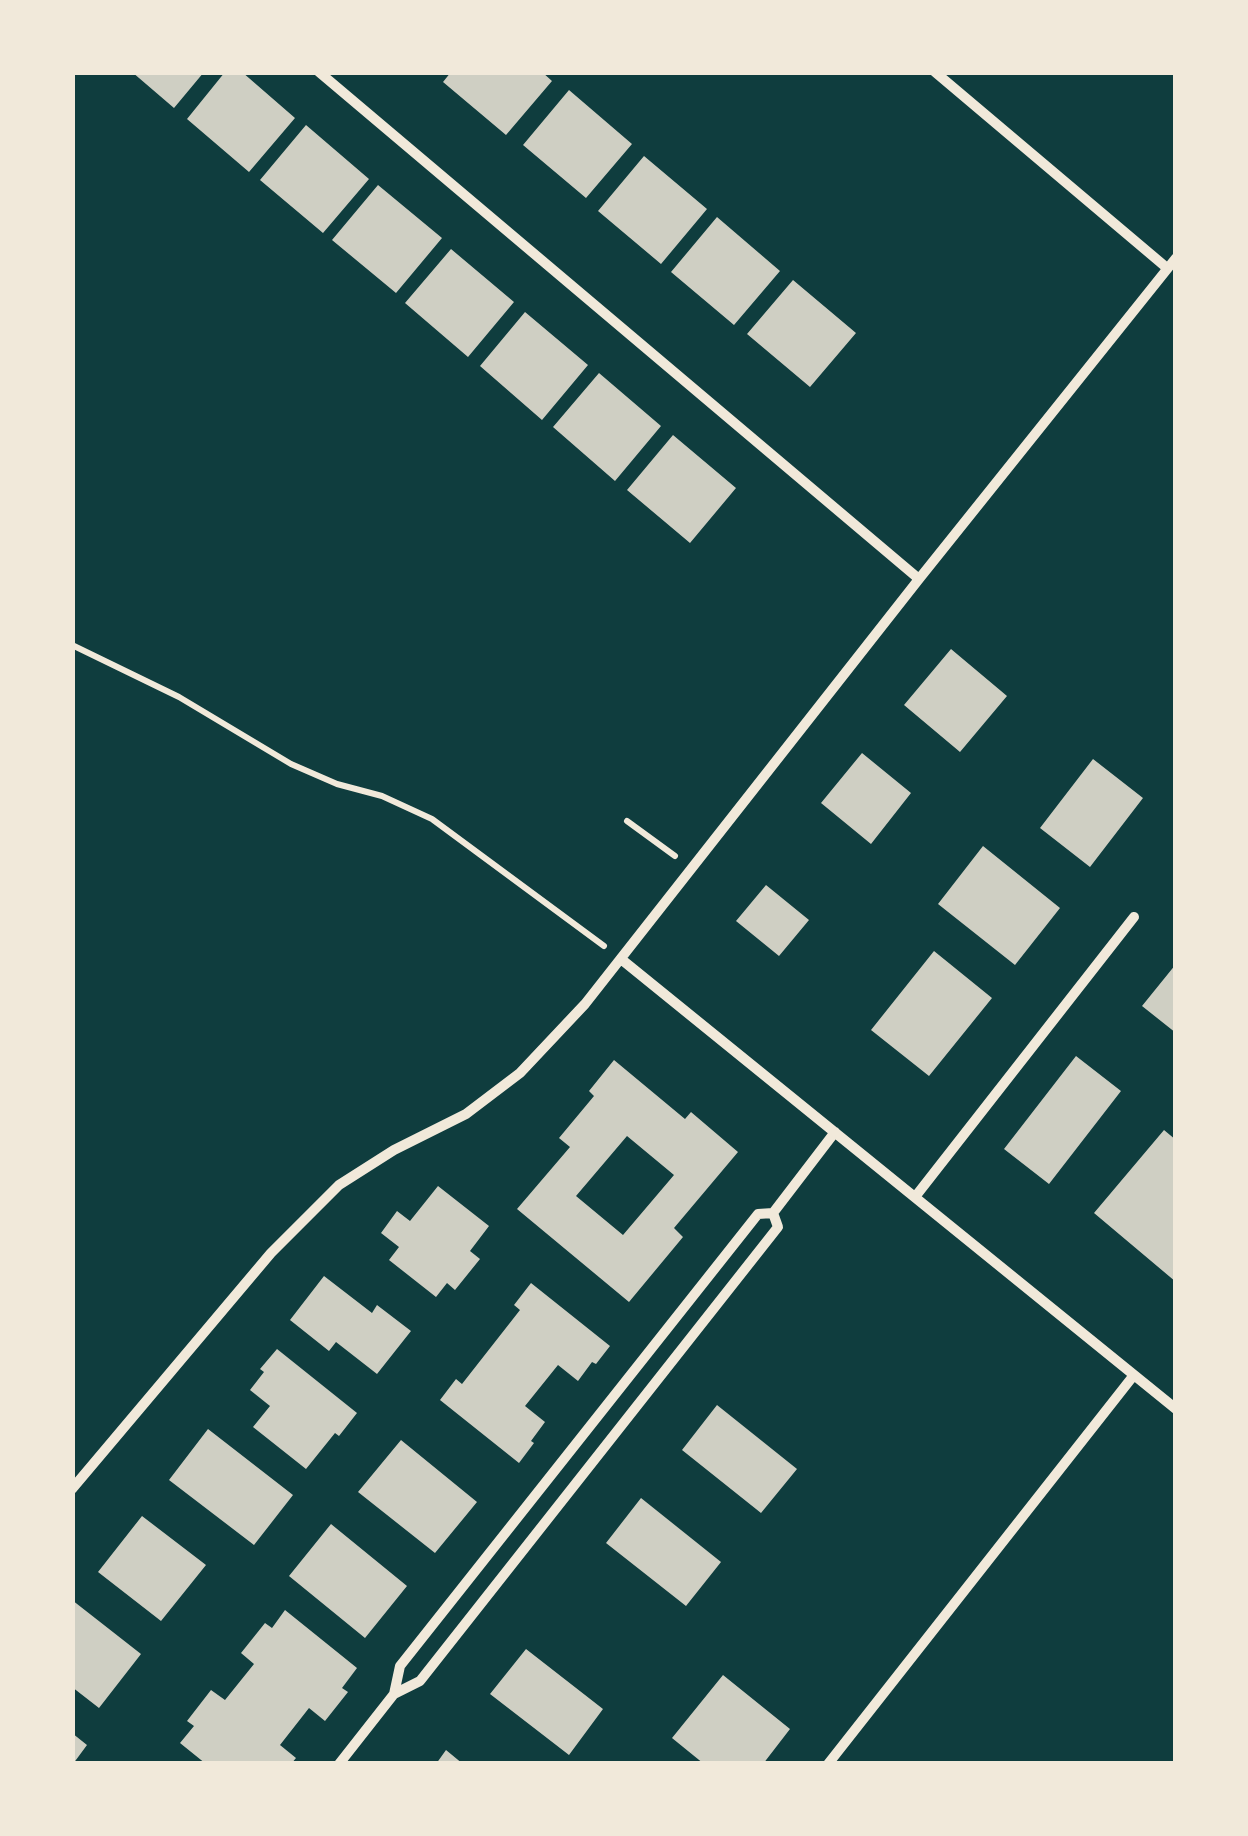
<!DOCTYPE html>
<html>
<head>
<meta charset="utf-8">
<style>
  body { margin:0 }
  #map { position:relative; width:1248px; height:1836px; overflow:hidden; background:#0f3d3e; font-family:Raleway,sans-serif }
  canvas { display:block }
  .frame { position:absolute; inset:0; border:75px solid #f1e9da; pointer-events:none }
</style>
</head>
<body>
<div id="map">
<canvas width="1248" height="1836"></canvas>
<div class="frame"></div>
</div>
<script>
const ctx = document.querySelector('canvas').getContext('2d');
ctx.lineJoin = 'round';
function fill(path, color) {
  ctx.fillStyle = color;
  ctx.fill(path, 'evenodd');
}
function trace(path, color, width, dash) {
  ctx.strokeStyle = color;
  ctx.lineWidth = width;
  ctx.lineCap = dash ? 'butt' : 'round';
  ctx.setLineDash(dash || []);
  ctx.stroke(path);
}
const building = new Path2D(`
  M132 72H204L174 108Z
  M225 72H242L295 118 249 172 187 119Z
  M451 72H542L552 81 506 135 443 82Z
  M569 90 632 144 586 198 523 145Z
  M306 125 369 179 323 233 260 180Z
  M644 156 707 209 661 264 598 211Z
  M378 185 442 238 396 293 332 240Z
  M717 217 780 271 734 325 671 272Z
  M451 249 514 302 468 357 405 303Z
  M793 280 856 333 810 387 747 334Z
  M525 312 588 365 542 420 480 366Z
  M599 373 661 426 615 481 553 427Z
  M673 435 736 488 690 543 627 490Z
  M951 649 1007 696 960 752 904 705Z
  M862 753 911 793 871 844 821 803Z
  M1093 759 1143 798 1090 867 1040 828Z
  M983 846 1060 908 1015 965 938 904Z
  M766 885 809 920 779 956 736 921Z
  M934 951 992 998 929 1076 871 1030Z
  M1176 964V1033L1142 1006Z
  M1076 1056 1121 1091 1049 1184 1004 1149Z
  M614 1060 685 1119 691 1112 738 1152 674 1228 683 1237 629 1302 517 1209 570 1147 559 1138 594 1096 589 1091ZM627 1136 674 1175 623 1235 576 1196Z
  M1164 1130 1176 1140V1282L1094 1213Z
  M438 1186 489 1226 470 1251 480 1259 455 1290 447 1283 436 1297 389 1260 399 1247 381 1233 397 1211 410 1221Z
  M324 1276 372 1313 377 1305 411 1331 377 1374 336 1342 329 1351 290 1320Z
  M531 1283 610 1346 596 1364 592 1362 578 1381 558 1365 525 1406 545 1422 531 1441 534 1443 519 1463 440 1400 456 1379 462 1384 520 1310 514 1305Z
  M277 1349 357 1413 339 1436 335 1433 306 1469 253 1427 270 1406 250 1390 264 1372 260 1369Z
  M717 1405 797 1469 761 1513 682 1450Z
  M208 1429 293 1495 254 1545 169 1480Z
  M401 1440 477 1502 435 1553 358 1492Z
  M641 1498 721 1562 686 1606 606 1543Z
  M142 1516 206 1565 161 1621 98 1572Z
  M331 1524 407 1586 365 1638 289 1576Z
  M72 1600 141 1654 99 1708 72 1687Z
  M285 1610 357 1668 342 1688 348 1692 325 1721 309 1708 280 1745 296 1758 291 1764H206L180 1743 194 1726 187 1721 211 1690 225 1700 254 1664 241 1653 265 1623 272 1628Z
  M526 1649 603 1709 569 1755 490 1694Z
  M723 1675 790 1729 763 1764H704L672 1738Z
  M72 1733 87 1745 73 1764H72Z
  M446 1750 463 1764H436Z`);
const path = new Path2D(`
  M72 645 179 697 291 764 337 784 382 796 432 819 604 946
  M627 821 675 856`);
const minor = new Path2D(`
  M319 72 919 579
  M935 72 1167 268
  M621 959 1176 1409
  M915 1197 1134 917
  M72 1489 271 1253 339 1185 394 1150 466 1114 520 1073 585 1004 919 579 1176 258
  M394 1694 420 1681 778 1227 773 1213
  M339 1764 394 1694 400 1666 758 1214 773 1213 835 1132
  M828 1764 1134 1375`);
fill(building, '#cfcfc3');
trace(path, '#f1e9da', 6);
trace(minor, '#f1e9da', 10);
</script>
</body>
</html>
